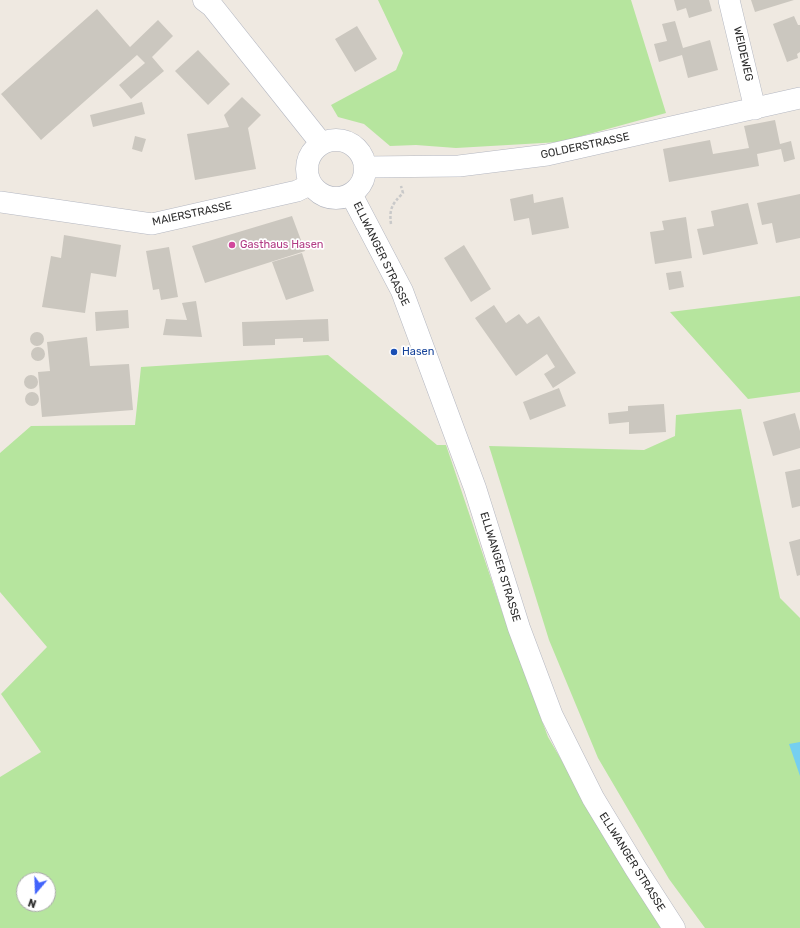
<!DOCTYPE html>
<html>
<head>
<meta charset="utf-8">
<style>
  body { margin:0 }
  #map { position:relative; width:800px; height:928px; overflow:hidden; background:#efe9e1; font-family:Rubik,sans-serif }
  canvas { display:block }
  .north { position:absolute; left:16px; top:872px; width:40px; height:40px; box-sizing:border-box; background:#fff; border:1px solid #ababab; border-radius:50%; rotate:199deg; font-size:11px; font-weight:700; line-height:16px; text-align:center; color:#2e2e2e }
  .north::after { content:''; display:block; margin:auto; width:14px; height:18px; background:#4264fb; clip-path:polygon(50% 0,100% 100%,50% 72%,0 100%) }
</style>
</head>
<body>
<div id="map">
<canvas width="800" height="928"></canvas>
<div class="north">N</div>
</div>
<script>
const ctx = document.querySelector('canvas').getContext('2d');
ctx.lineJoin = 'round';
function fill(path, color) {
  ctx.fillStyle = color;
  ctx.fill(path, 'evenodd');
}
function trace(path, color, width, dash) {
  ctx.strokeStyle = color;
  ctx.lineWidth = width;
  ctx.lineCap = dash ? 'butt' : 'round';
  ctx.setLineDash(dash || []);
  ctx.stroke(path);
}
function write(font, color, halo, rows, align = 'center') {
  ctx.font = font + ' Rubik,sans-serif';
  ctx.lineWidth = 3.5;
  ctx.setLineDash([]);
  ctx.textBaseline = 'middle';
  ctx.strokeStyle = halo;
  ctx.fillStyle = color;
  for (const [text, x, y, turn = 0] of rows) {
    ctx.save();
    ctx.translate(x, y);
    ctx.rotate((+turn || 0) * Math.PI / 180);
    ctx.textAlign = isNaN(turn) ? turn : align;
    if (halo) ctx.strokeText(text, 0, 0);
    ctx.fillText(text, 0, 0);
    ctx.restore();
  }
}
const green = new Path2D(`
  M378 0H631L666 113 560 142 456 148 416 145 390 146 364 124 338 117 331 105 396 70 403 53Z
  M800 296V392L748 399 670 312Z
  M328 355 437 445H446L508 629 548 737 643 899 663 928H0V777L41 752 1 694 47 647 0 592V453L31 426 135 425 141 367ZM24 880H48V904H24Z
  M741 409 780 598 800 618V928H705L669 879 598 758 549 640 489 446 644 450 675 436 676 415Z`);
const water = new Path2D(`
  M800 742V776L789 744Z`);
const building = new Path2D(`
  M674 0H709L712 11 689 18 686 8 677 11Z
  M751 0H794L755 12Z
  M97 9 130 47 158 20 173 36 152 57 164 71 131 99 119 85 145 63 137 55 41 140 1 94Z
  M794 16 798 25H800V52L797 54 798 58 787 62 773 24Z
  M675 21 683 48 710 40 718 70 688 78 682 55 659 62 654 44 667 41 662 24Z
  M357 26 377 59 355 72 335 39Z
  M198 50 230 84 208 105 175 71Z
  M242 97 261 115 248 128 256 169 195 180 187 134 229 127 224 115Z
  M142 102 145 114 93 127 90 115Z
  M775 120 780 144 791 141 795 159 784 162 781 149 757 154 759 166 669 182 663 149 710 140 713 154 749 148 744 126Z
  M135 136 146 139 142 152 132 149Z
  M533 194 534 203 563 197 569 228 532 235 529 218 514 221 510 199Z
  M800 194V238L776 243 772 223 762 225 757 203Z
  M748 203 758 244 703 255 697 229 714 226 711 211Z
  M292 216 305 251 205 283 192 246Z
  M686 217 692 258 655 264 650 232 664 230 662 221Z
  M64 235 121 245 116 277 91 273 85 313 42 307 51 256 61 258Z
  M464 245 491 289 471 302 444 258Z
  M169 247 178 297 161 300 159 289 153 290 146 251Z
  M302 253 314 291 286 300 272 262Z
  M681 271 684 287 669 290 666 273Z
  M196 301 202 337 163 335 166 319 187 320 182 303Z
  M494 305 506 323 519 314 527 324 539 316 576 373 553 388 544 374 555 367 547 354 516 376 475 318Z
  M128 310 129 328 96 331 95 312Z
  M328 319 329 341 303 342V338L275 339V345L243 346 242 322Z
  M30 339a7 7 0 1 1 14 0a7 7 0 1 1-14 0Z
  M87 337 90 366 129 364 133 410 42 417 38 372 50 371 47 342Z
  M31 354a7 7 0 1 1 14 0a7 7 0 1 1-14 0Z
  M24 382a7 7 0 1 1 14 0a7 7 0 1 1-14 0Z
  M559 388 566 406 530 420 523 402Z
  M25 399a7 7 0 1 1 14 0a7 7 0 1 1-14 0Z
  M664 404 666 432 629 434V422L609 424 608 413 628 411V406Z
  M795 413 800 431V448L773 456 763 422Z
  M800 469V506L792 508 785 472Z
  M800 539V575L797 576 789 542Z`);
const path = new Path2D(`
  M391 224C389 209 392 204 403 193L401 186`);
const street = new Path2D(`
  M729 0 755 109
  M366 167 459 166 547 155 800 98
  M0 202 152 224 297 191 311 184`);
const secondary = new Path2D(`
  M204 0 212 6 321 143
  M307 169a29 29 0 1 1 58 0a29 29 0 1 1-58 0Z
  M351 194 402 291 475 488 519 628 552 716 593 798 636 869 674 928`);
const markers = [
  [232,245,4,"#d1479c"],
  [394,352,4,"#1a4fb4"]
];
const streetNames = [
  ["WEIDEWEG",743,54,77],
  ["GOLDERSTRASSE",585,146,-12],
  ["MAIERSTRASSE",192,214,-12],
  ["ELLWANGER STRASSE",381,254,64],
  ["ELLWANGER STRASSE",500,567,73],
  ["ELLWANGER STRASSE",632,862,58]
];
const hotelNames = [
  ["Gasthaus Hasen",240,245]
];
const transitNames = [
  ["Hasen",402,352]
];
fill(green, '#b6e59e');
fill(water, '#75cff0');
fill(building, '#cbc7bf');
trace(street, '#b4b7c1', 22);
trace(secondary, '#b4b7c1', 23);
trace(path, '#c9c9c9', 2.5, [3, 2]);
trace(street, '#fff', 21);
trace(secondary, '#fff', 22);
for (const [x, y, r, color] of markers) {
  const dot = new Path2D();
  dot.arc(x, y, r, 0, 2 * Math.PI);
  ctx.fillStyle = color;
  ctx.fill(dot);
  trace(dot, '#fff', 1.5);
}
write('11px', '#2e2e2e', '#fff', streetNames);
write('11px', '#b23c85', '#fff', hotelNames, 'left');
write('11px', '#164399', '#fff', transitNames, 'left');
</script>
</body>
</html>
